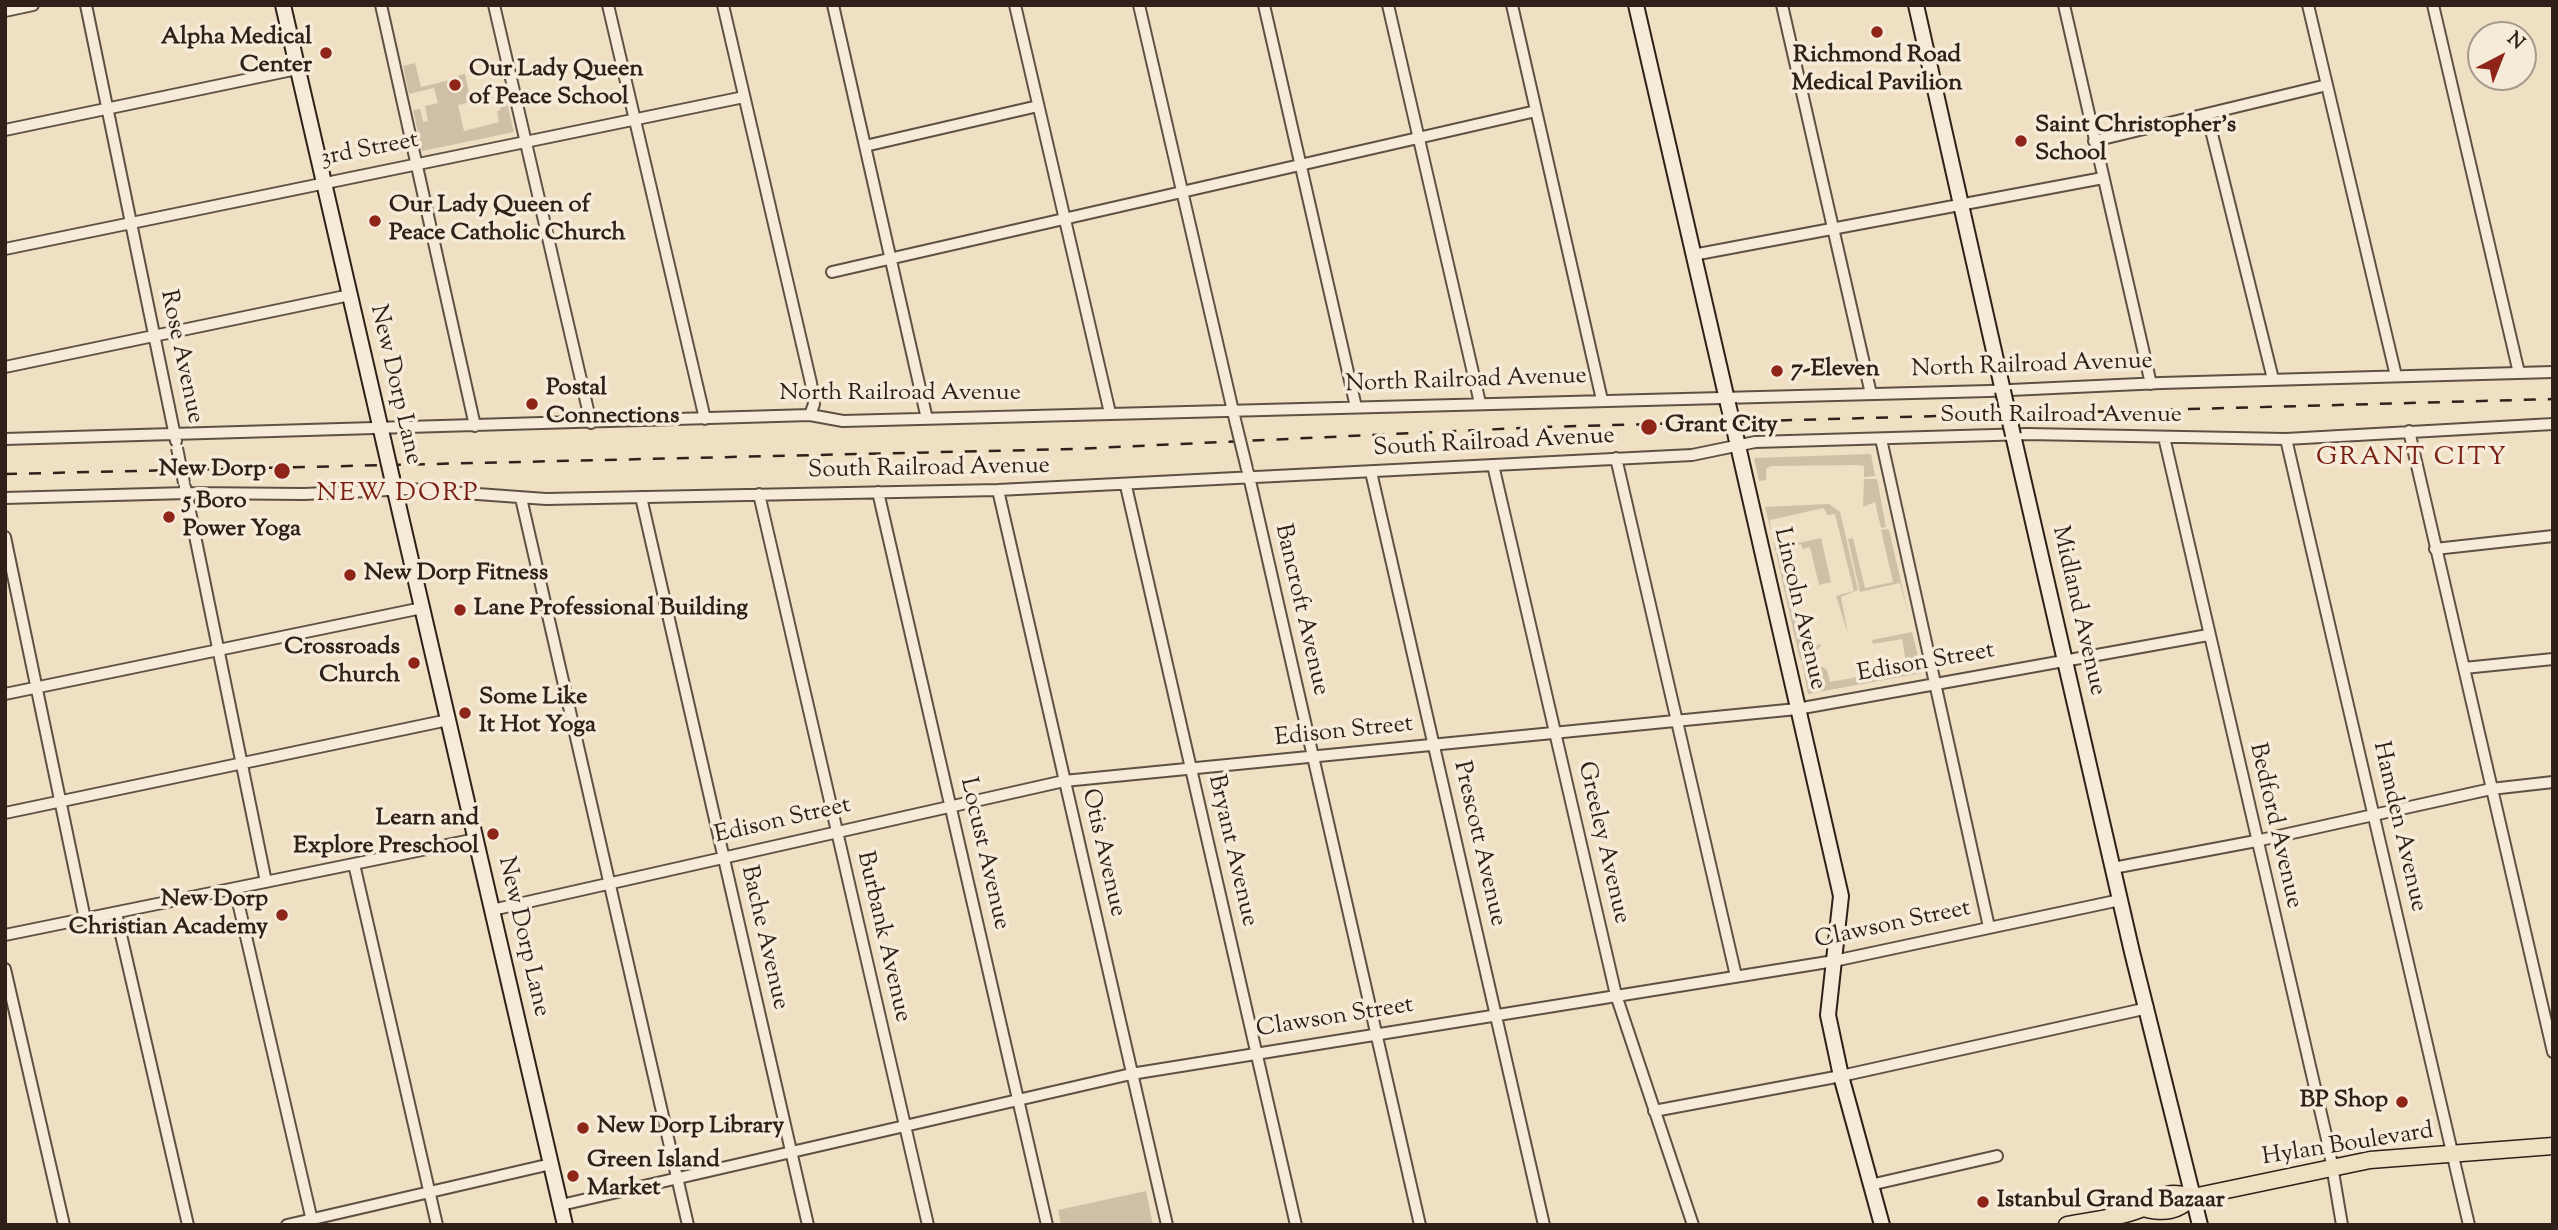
<!DOCTYPE html>
<html>
<head>
<meta charset="utf-8">
<style>
  body { margin:0 }
  #map { position:relative; width:2558px; height:1230px; overflow:hidden; background:#efe0c3; font-family:"Sorts Mill Goudy",serif }
  canvas { display:block }
  .frame { position:absolute; inset:0; border:7px solid #2f2019; pointer-events:none }
  .north { position:absolute; left:2467px; top:21px; width:70px; height:70px; box-sizing:border-box; background:#f5ebd8; border:2px solid #a69a8c; border-radius:50%; rotate:42deg; font-size:19px; font-weight:700; line-height:28px; text-align:center; color:#2f2019 }
  .north::after { content:''; display:block; margin:auto; width:24px; height:32px; background:#8f2418; clip-path:polygon(50% 0,100% 100%,50% 72%,0 100%) }
</style>
</head>
<body>
<div id="map">
<canvas width="2558" height="1230"></canvas>
<div class="frame"></div>
<div class="north">N</div>
</div>
<script>
const ctx = document.querySelector('canvas').getContext('2d');
ctx.lineJoin = 'round';
function fill(path, color) {
  ctx.fillStyle = color;
  ctx.fill(path, 'evenodd');
}
function trace(path, color, width, dash) {
  ctx.strokeStyle = color;
  ctx.lineWidth = width;
  ctx.lineCap = dash ? 'butt' : 'round';
  ctx.setLineDash(dash || []);
  ctx.stroke(path);
}
function write(font, color, halo, rows, align = 'center') {
  ctx.font = font + ' "Sorts Mill Goudy",serif';
  ctx.lineWidth = 7;
  ctx.setLineDash([]);
  ctx.textBaseline = 'middle';
  ctx.strokeStyle = halo;
  ctx.fillStyle = color;
  for (const [text, x, y, turn = 0] of rows) {
    ctx.save();
    ctx.translate(x, y);
    ctx.rotate((+turn || 0) * Math.PI / 180);
    ctx.textAlign = isNaN(turn) ? turn : align;
    if (halo) ctx.strokeText(text, 0, 0);
    ctx.fillText(text, 0, 0);
    ctx.restore();
  }
}
const green = new Path2D(`
  M415 63 421 87 459 78V75L465 74 471 102 458 105 464 131 499 122 497 111 501 110 497 93 504 91 514 132 422 151 413 110 420 109 423 122 428 121 425 106 438 103 434 88 409 94 403 66Z
  M1871 454 1875 476 1864 477V466L1859 465 1771 466 1766 469V480L1759 481 1754 458Z
  M1864 479H1877L1886 527 1881 528 1875 502 1863 507Z
  M1829 504 1840 512 1858 590 1841 597 1848 634 1836 596 1854 591 1835 514 1827 515 1824 508 1770 520 1771 531 1765 507Z
  M1887 529 1889 530 1908 612 1900 583 1860 592 1848 539 1853 538 1865 588 1893 582 1881 530Z
  M1821 538 1831 582 1819 585 1810 547 1803 549 1801 544 1775 551 1773 539 1776 548Z
  M1783 551 1802 642 1806 647 1822 644 1810 659 1800 660 1776 553Z
  M1912 632 1922 673 1808 694 1802 663 1813 661 1827 670 1830 682 1907 668 1902 639 1873 644 1872 640Z
  M1146 1191 1153 1225H1061L1058 1210Z`);
const street = new Path2D(`
  M86 5 176 441
  M381 5 475 426
  M494 5 591 423
  M608 5 705 419
  M723 5 811 383 814 404 810 415
  M833 5 927 419
  M1015 5 1110 413
  M1139 5 1236 424
  M1264 5 1356 407
  M1388 5 1480 403
  M1512 5 1602 400
  M1782 5 1871 394
  M2064 5 2151 384
  M2308 5 2396 376
  M2433 5 2519 373
  M5 11 33 5
  M2207 114 2273 379
  M5 130 297 69
  M2094 141 2327 85
  M865 146 1038 106
  M5 249 744 97
  M1693 255 2103 178
  M832 272 1536 111
  M5 367 350 295
  M2409 431 2553 1052
  M2164 437 2329 1148 2342 1225
  M5 439 810 415 843 421 1989 391 2161 383 2553 372
  M1881 439 1989 927
  M2286 439 2469 1225
  M1616 458 1736 976
  M1493 465 1616 995 1693 1225
  M1248 472 1420 1225
  M1371 472 1544 1225
  M1126 486 1296 1225
  M185 487 266 882
  M998 490 1167 1225
  M878 492 1047 1225
  M759 494 928 1225
  M641 497 808 1225
  M5 498 187 493 304 494 409 489 546 499 998 490 1692 455 1755 442 2028 434 2286 439 2553 424
  M521 498 688 1225
  M5 537 85 919
  M2435 549 2553 536
  M2464 668 2553 659
  M5 694 422 608
  M5 813 448 720
  M354 864 437 1225
  M2113 868 2256 841 2491 789 2553 782
  M235 889 313 1225
  M492 910 1064 781 1797 709 2208 635
  M116 913 188 1225
  M5 935 476 839
  M5 969 64 1225
  M1654 1111 1841 1076 2148 1008
  M1870 1185 1997 1156
  M561 1205 1131 1074 1834 961 2120 900
  M287 1225 551 1164`);
const secondary = new Path2D(`
  M283 5 384 443
  M1636 5 1728 404
  M1916 5 2003 391
  M2013 435 2132 952 2200 1225
  M1736 437 1841 896 1828 1015 1841 1076 1882 1225
  M392 478 565 1225`);
const primary = new Path2D(`
  M2144 1208C2165 1214 2177 1211 2193 1197
  M2067 1225C2091 1220 2120 1218 2143 1208 2167 1198 2161 1189 2193 1197L2370 1160 2553 1146`);
const rail = new Path2D(`
  M5 474 1073 449 1543 427 2553 399`);
const streetBridge = new Path2D(`
  M1236 424 1247 469
  M177 448 184 483`);
const secondaryBridge = new Path2D(`
  M2003 391 2013 435
  M1728 404 1736 437
  M384 443 392 478`);
const markers = [
  [1877,32,7,"#8f2418"],
  [326,53,7,"#8f2418"],
  [455,85,7,"#8f2418"],
  [2021,141,7,"#8f2418"],
  [375,221,7,"#8f2418"],
  [1777,371,7,"#8f2418"],
  [532,404,7,"#8f2418"],
  [1649,427,9,"#8f2418"],
  [282,471,9,"#8f2418"],
  [169,517,7,"#8f2418"],
  [350,575,7,"#8f2418"],
  [460,610,7,"#8f2418"],
  [414,663,7,"#8f2418"],
  [465,713,7,"#8f2418"],
  [493,834,7,"#8f2418"],
  [282,915,7,"#8f2418"],
  [2402,1102,7,"#8f2418"],
  [583,1128,7,"#8f2418"],
  [573,1176,7,"#8f2418"],
  [1983,1202,7,"#8f2418"]
];
const poiNames = [
  ["Alpha Medical",312,39,"right"],
  ["Center",312,67,"right"],
  ["Richmond Road",1877,57,"center"],
  ["Medical Pavilion",1877,85,"center"],
  ["Our Lady Queen",469,71],
  ["of Peace School",469,99],
  ["Saint Christopher's",2035,127],
  ["School",2035,155],
  ["Our Lady Queen of",389,207],
  ["Peace Catholic Church",389,235],
  ["7-Eleven",1791,371],
  ["Postal",546,390],
  ["Connections",546,418],
  ["Grant City",1665,427],
  ["New Dorp",266,471,"right"],
  ["5 Boro",183,503],
  ["Power Yoga",183,531],
  ["New Dorp Fitness",364,575],
  ["Lane Professional Building",474,610],
  ["Crossroads",400,649,"right"],
  ["Church",400,677,"right"],
  ["Some Like",479,699],
  ["It Hot Yoga",479,727],
  ["Learn and",479,820,"right"],
  ["Explore Preschool",479,848,"right"],
  ["New Dorp",268,901,"right"],
  ["Christian Academy",268,929,"right"],
  ["BP Shop",2388,1102,"right"],
  ["New Dorp Library",597,1128],
  ["Green Island",587,1162],
  ["Market",587,1190],
  ["Istanbul Grand Bazaar",1997,1202]
];
const streetNames = [
  ["3rd Street",370,151,-11],
  ["Rose Avenue",180,357,78],
  ["North Railroad Avenue",2032,367,-2],
  ["North Railroad Avenue",1466,382,-2],
  ["New Dorp Lane",394,385,77],
  ["North Railroad Avenue",900,395],
  ["South Railroad Avenue",2061,417],
  ["South Railroad Avenue",1494,444,-3],
  ["South Railroad Avenue",929,470,-1],
  ["Lincoln Avenue",1798,609,77],
  ["Bancroft Avenue",1300,610,77],
  ["Midland Avenue",2077,611,77],
  ["Edison Street",1926,664,-10],
  ["Edison Street",1344,733,-6],
  ["Edison Street",783,822,-13],
  ["Bedford Avenue",2274,826,77],
  ["Hamden Avenue",2398,827,77],
  ["Greeley Avenue",1602,843,77],
  ["Prescott Avenue",1478,844,77],
  ["Bryant Avenue",1231,851,77],
  ["Otis Avenue",1102,853,77],
  ["Locust Avenue",983,854,77],
  ["Clawson Street",1893,926,-12],
  ["New Dorp Lane",522,937,77],
  ["Burbank Avenue",882,937,77],
  ["Bache Avenue",763,938,77],
  ["Clawson Street",1335,1019,-9],
  ["Hylan Boulevard",2348,1146,-9]
];
const neighbourhoodNames = [
  ["GRANT CITY",2412,460],
  ["NEW DORP",398,496]
];
fill(green, '#cebfa6');
trace(street, '#5f5044', 14);
trace(secondary, '#2f2019', 18);
trace(primary, '#2f2019', 19);
trace(street, '#f5ebd8', 10);
trace(secondary, '#f5ebd8', 14);
trace(primary, '#efe0c3', 16);
trace(rail, '#2f2019', 2.5, [12, 12]);
trace(streetBridge, '#5f5044', 14, []);
trace(secondaryBridge, '#2f2019', 18, []);
trace(streetBridge, '#f5ebd8', 10);
trace(secondaryBridge, '#f5ebd8', 14);
for (const [x, y, r, color] of markers) {
  const dot = new Path2D();
  dot.arc(x, y, r, 0, 2 * Math.PI);
  ctx.fillStyle = color;
  ctx.fill(dot);
  trace(dot, '#f5ebd8', 2.5);
}
write('bold 24px', '#2f2019', '#f5ebd8', poiNames, 'left');
write('24px', '#2f2019', '#f5ebd8', streetNames);
ctx.letterSpacing = '2px';
write('26px', '#7a1f14', '#f5ebd8', neighbourhoodNames);
ctx.letterSpacing = '0px';
</script>
</body>
</html>
